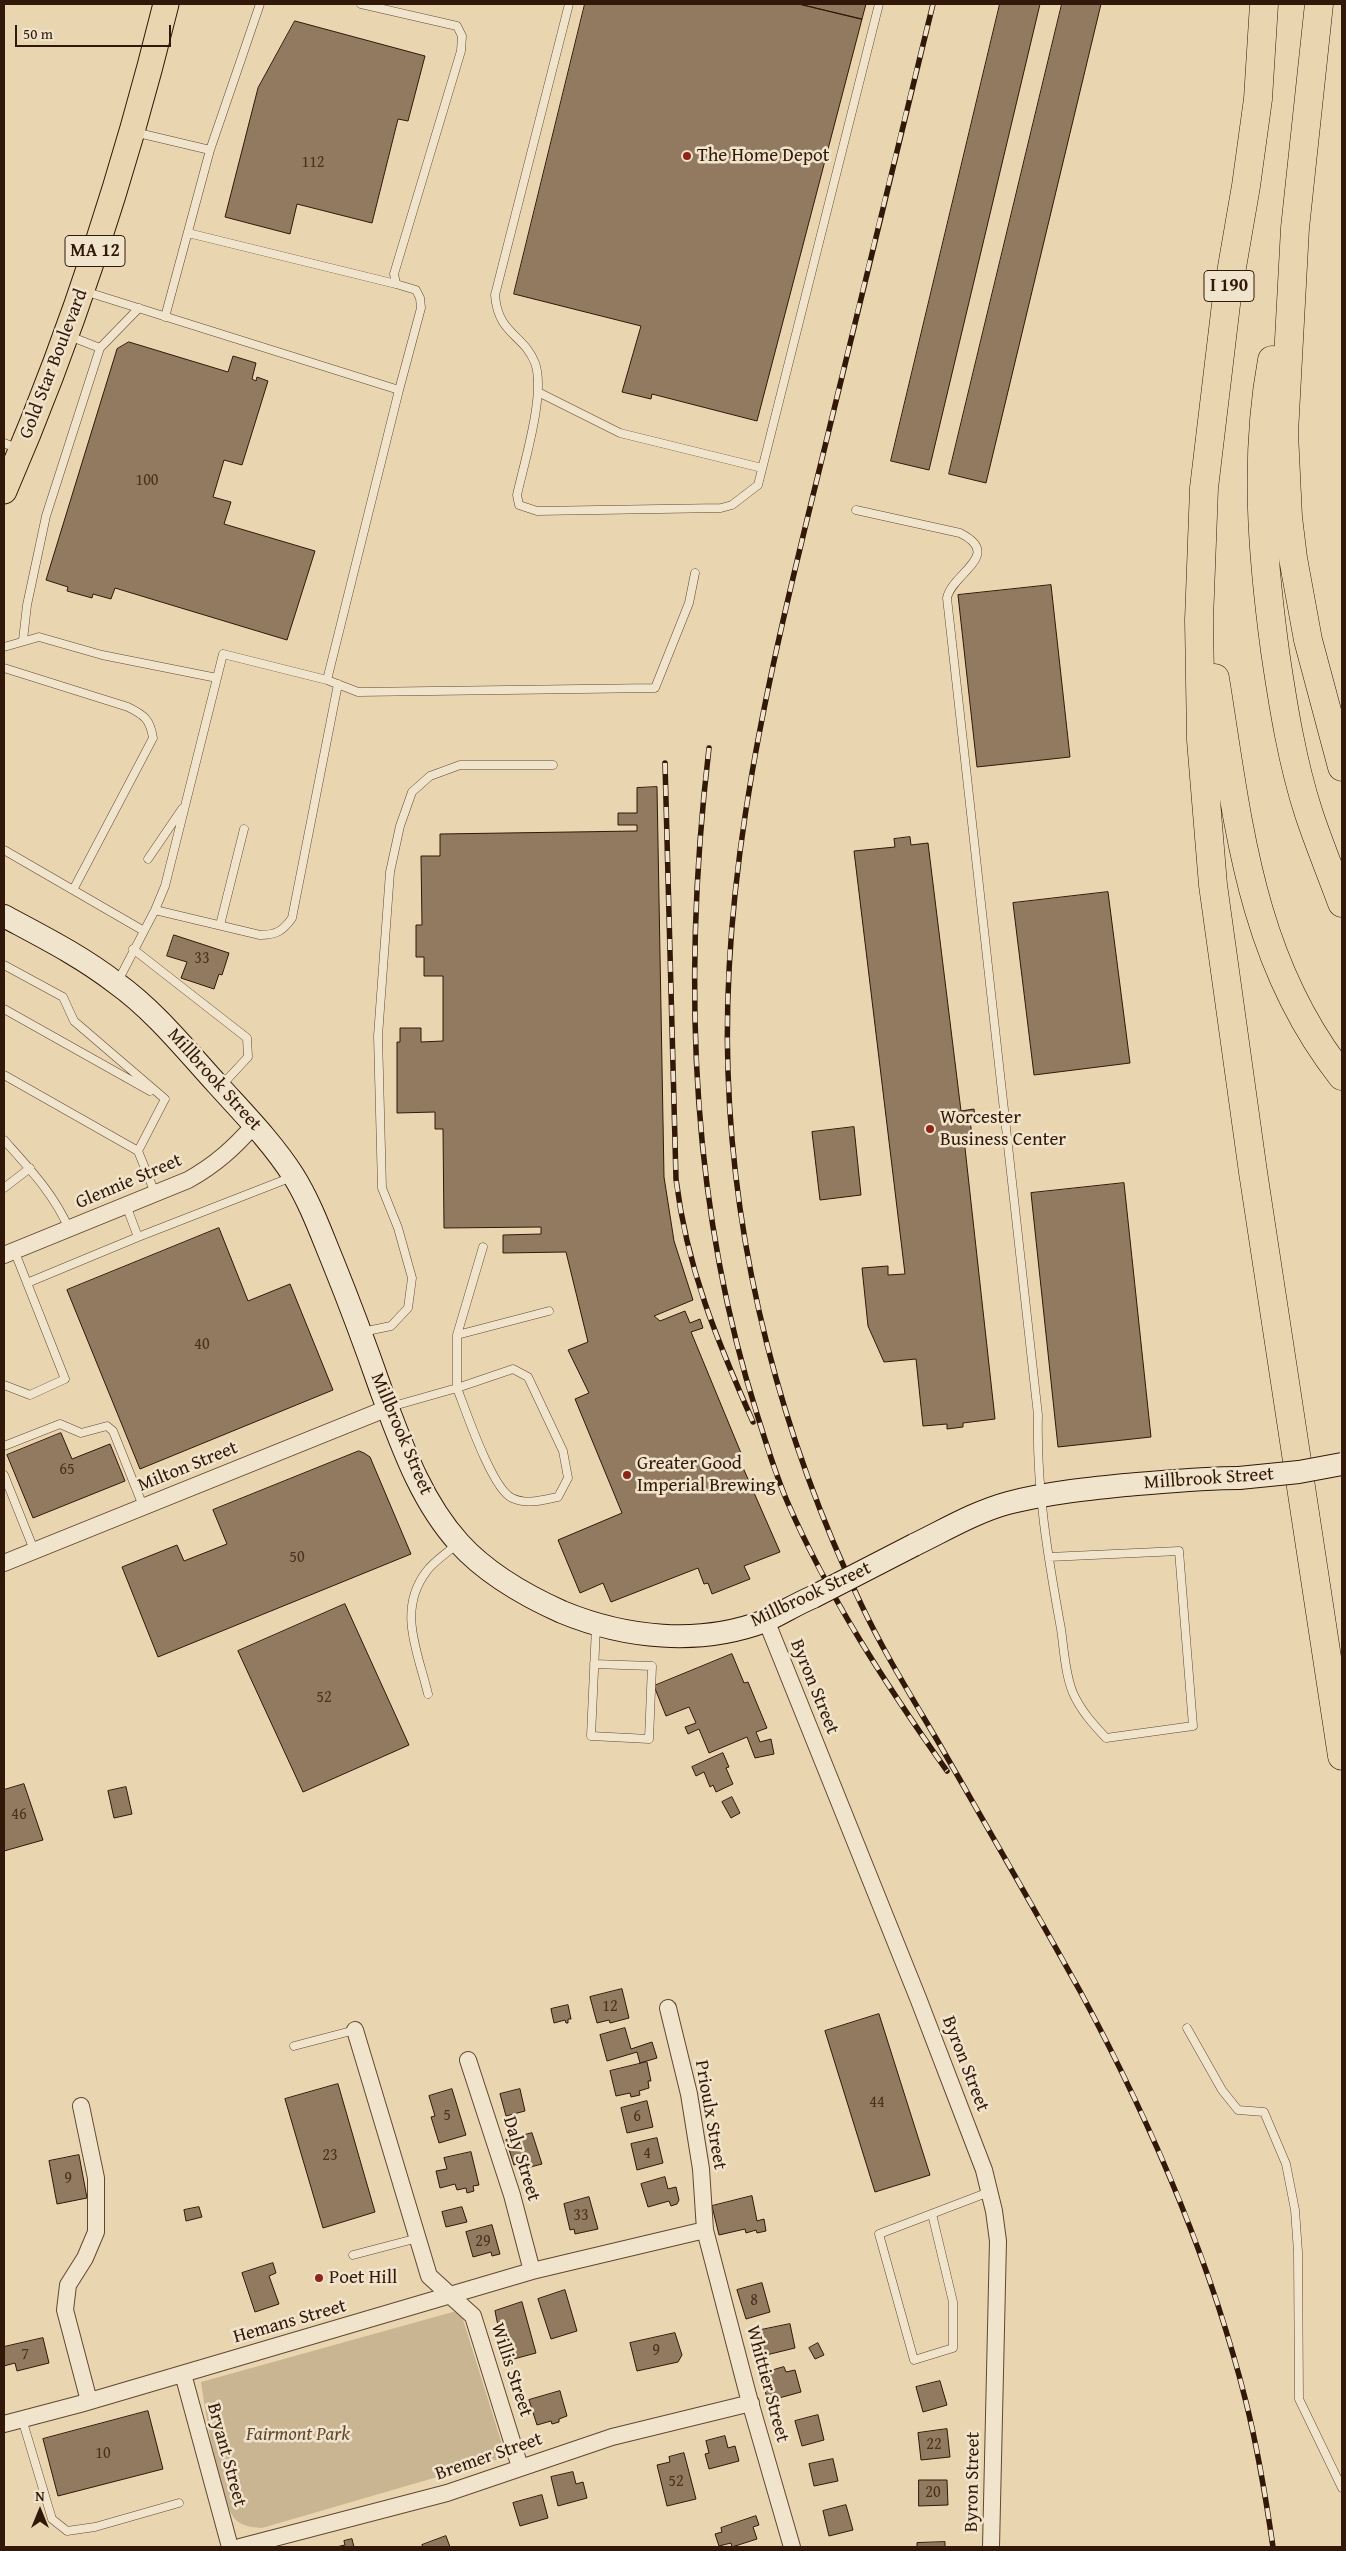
<!DOCTYPE html>
<html>
<head>
<meta charset="utf-8">
<style>
  body { margin:0 }
  #map { position:relative; width:1346px; height:2551px; overflow:hidden; background:#e9d5b0; font-family:"Gentium Book Plus",serif }
  canvas { display:block }
  .frame { position:absolute; inset:0; border:5px solid #321808; pointer-events:none }
  .north { position:absolute; left:15px; top:2486px; width:50px; height:50px; -webkit-text-stroke:4px #f1e4cc; paint-order:stroke; rotate:0deg; font-size:14px; font-weight:700; line-height:20px; text-align:center; color:#321808 }
  .north::after { content:''; display:block; margin:auto; width:18px; height:22px; background:#321808; clip-path:polygon(50% 0,100% 100%,50% 72%,0 100%) }
  .scale { position:absolute; left:15px; top:25px; width:156px; height:22px; box-sizing:border-box; border:2px solid #321808; border-top:0; padding-left:6px; font-size:15px; line-height:18px; white-space:nowrap; color:#321808; -webkit-text-stroke:4px #f1e4cc; paint-order:stroke }
</style>
</head>
<body>
<div id="map">
<canvas width="1346" height="2551"></canvas>
<div class="frame"></div>
<div class="north">N</div>
<div class="scale">50 m</div>
</div>
<script>
const ctx = document.querySelector('canvas').getContext('2d');
ctx.lineJoin = 'round';
function fill(path, color) {
  ctx.fillStyle = color;
  ctx.fill(path, 'evenodd');
}
function trace(path, color, width, dash) {
  ctx.strokeStyle = color;
  ctx.lineWidth = width;
  ctx.lineCap = dash ? 'butt' : 'round';
  ctx.setLineDash(dash || []);
  ctx.stroke(path);
}
function write(font, color, halo, rows, align = 'center') {
  ctx.font = font + ' "Gentium Book Plus",serif';
  ctx.lineWidth = 5;
  ctx.setLineDash([]);
  ctx.textBaseline = 'middle';
  ctx.strokeStyle = halo;
  ctx.fillStyle = color;
  for (const [text, x, y, turn = 0] of rows) {
    ctx.save();
    ctx.translate(x, y);
    ctx.rotate((+turn || 0) * Math.PI / 180);
    ctx.textAlign = isNaN(turn) ? turn : align;
    if (halo) ctx.strokeText(text, 0, 0);
    ctx.fillText(text, 0, 0);
    ctx.restore();
  }
}
const green = new Path2D(`
  M460 2310 506 2457 262 2528C253 2527 243 2527 236 2520 219 2502 205 2409 201 2382Z`);
const building = new Path2D(`
  M585 4H799L862 19 757 421 652 394 651 399 622 392 641 326 514 294Z
  M799 4H866L862 19Z
  M1000 4H1040L929 470 891 461Z
  M1062 4H1101L986 483 949 474Z
  M295 21 425 56 408 121 398 119 372 223 297 204 290 234 225 217 258 88Z
  M129 342 228 372 233 356 256 363 252 379 256 381 257 377 268 381 242 465 224 460 213 497 231 502 224 524 315 551 287 640 115 588 111 599 93 594 92 598 67 591 68 587 46 580 117 349Z
  M1051 585 1070 757 977 767 958 595Z
  M657 787 664 1177 674 1241 693 1300 654 1316 660 1321 685 1311 690 1323 700 1319 703 1328 691 1332 741 1453 737 1454 780 1552 744 1566 750 1579 712 1594 708 1583 704 1584 698 1568 611 1602 603 1583 580 1593 558 1540 622 1513 575 1399 589 1393 568 1350 588 1342 566 1252 503 1253V1235L541 1234V1227L444 1228 443 1129H435V1112L397 1113V1042H400V1028H421V1042L443 1041V976H424V957H416V925H422L421 856H440V834L637 831V825H618V813H637V788Z
  M910 837 911 845 928 843 961 1111 974 1109 975 1119H970L972 1138 964 1139 995 1419 963 1423V1427L947 1429V1424L923 1426 916 1359 884 1362 868 1326 862 1268 888 1266V1275L905 1274 854 851 895 847 894 839Z
  M1108 892 1130 1063 1034 1075 1013 903Z
  M174 935 229 953 222 975 219 974 214 989 181 978 187 962 167 956Z
  M854 1127 861 1195 820 1200 812 1132Z
  M1124 1183 1151 1437 1058 1447 1031 1193Z
  M219 1228 248 1301 290 1284 333 1390 140 1469 67 1290Z
  M61 1433 72 1459 110 1444 125 1481 33 1518 7 1455Z
  M359 1451 364 1453 370 1457 411 1554 158 1657 122 1567 177 1545 184 1561 227 1544 213 1510Z
  M345 1604 409 1745 303 1792 238 1651Z
  M732 1654 744 1683 748 1682 767 1728 756 1732 760 1742 771 1739 774 1754 755 1758 747 1737 709 1753 699 1729 688 1734 685 1727 696 1723 689 1707 666 1716 654 1686Z
  M723 1753 729 1767 726 1768 733 1784 716 1792 713 1785 710 1787 704 1772 696 1776 692 1767Z
  M24 1784 43 1840 4 1851V1790Z
  M126 1787 132 1814 114 1818 108 1791Z
  M732 1797 740 1813 731 1818 722 1802Z
  M622 1989 629 2018 610 2023 609 2020 597 2023 590 1997Z
  M568 2005 571 2019H568V2023H566L565 2020 554 2023 551 2009Z
  M879 2014 930 2175 875 2192 825 2031Z
  M625 2028 631 2049 652 2042 657 2058 640 2063 637 2052 607 2061 600 2035Z
  M647 2062 651 2081H648L649 2088 639 2091 640 2095 631 2097 630 2093 616 2096 610 2071Z
  M338 2084 375 2212 323 2228 285 2099Z
  M452 2089 466 2135 439 2143 431 2117 435 2116 429 2096Z
  M520 2089 525 2111 506 2116 500 2094Z
  M647 2101 653 2127 627 2133 621 2108Z
  M532 2133 542 2164 519 2170 517 2164 514 2165 506 2140Z
  M657 2138 663 2163 637 2170 631 2144Z
  M471 2152 479 2185 473 2186 474 2191 467 2193 466 2188 457 2190 455 2184 440 2188 436 2171 447 2169 444 2158Z
  M79 2155 87 2198 57 2204 49 2161Z
  M665 2177 668 2189 676 2187 679 2200 677 2204 671 2206 669 2201 648 2207 641 2184Z
  M752 2196 757 2221 764 2219 766 2231 757 2233 756 2230 746 2233 745 2229 719 2235 712 2206Z
  M589 2197 598 2229 575 2234 574 2229 570 2230 564 2204Z
  M199 2207 202 2217 186 2221 184 2210Z
  M462 2207 467 2222 446 2227 442 2212Z
  M492 2225 500 2254 492 2256 491 2252 473 2257 466 2232Z
  M273 2263 276 2273 269 2276 279 2304 255 2312 242 2273Z
  M762 2283 770 2312 746 2319 737 2290Z
  M565 2290 577 2331 551 2339 538 2299Z
  M522 2302 536 2353 510 2360 506 2345 500 2336 495 2311Z
  M790 2324 795 2348 762 2356 756 2331Z
  M675 2333 682 2355 678 2362 637 2371 630 2343Z
  M43 2338 49 2363 17 2371 15 2363 4 2366V2347Z
  M818 2343 824 2355 815 2359 809 2348Z
  M784 2367 786 2372 795 2370 801 2392 768 2401 760 2374Z
  M940 2381 947 2405 923 2412 916 2387Z
  M560 2391 567 2416 559 2419V2422L552 2424 551 2421 537 2425 529 2400Z
  M148 2411 163 2469 58 2496 43 2439Z
  M818 2415 824 2440 802 2446 795 2421Z
  M947 2429 950 2457 921 2460 918 2433Z
  M725 2436 728 2448 735 2446 739 2461 709 2469 705 2454 709 2453 706 2441Z
  M684 2453 696 2499 667 2506 657 2465 670 2462 669 2457Z
  M833 2459 838 2481 814 2486 809 2464Z
  M573 2472 576 2484 583 2482 587 2498 558 2506 551 2477Z
  M919 2480H947L948 2505 919 2506Z
  M542 2495 548 2518 520 2526 513 2503Z
  M846 2505 853 2530 829 2536 823 2511Z
  M756 2516 759 2525 753 2527 757 2539 732 2547 731 2543 719 2546 715 2534 722 2532 721 2528Z
  M446 2536 450 2547H423L422 2545Z
  M352 2539 354 2547H336L345 2545 344 2541Z
  M945 2542V2547H917V2543Z`);
const service = new Path2D(`
  M361 4 457 26 462 36 461 51 394 274 396 284 416 290 420 298 421 308 399 390
  M569 4 495 295C498 335 524 334 535 363 546 393 524 463 517 495L519 505 537 511 721 508 732 505 758 485 879 4
  M134 132 210 150
  M188 233 396 284
  M84 291 399 390 327 680 223 654 165 886 155 910 118 981
  M165 317 210 150 260 4
  M69 336 100 348
  M538 392 620 433 762 468
  M4 443 18 449
  M856 510 960 533C1004 555 952 573 947 598L1038 1415C1036 1487 1048 1558 1061 1629 1064 1649 1065 1674 1073 1693 1081 1711 1093 1724 1106 1738L1193 1726 1179 1551 1049 1557
  M23 640 27 605 46 516 100 348 139 308
  M4 647 39 637 102 655 217 678
  M4 668 128 707C144 715 150 719 153 738L73 890
  M327 680 358 692 655 688 689 603 695 573
  M4 850 144 931
  M148 859 182 809
  M155 910 260 935C276 935 283 931 292 918L338 684
  M220 925 244 829
  M133 949 247 1038 248 1057 221 1086
  M4 965 63 997 74 1021 165 1099
  M4 1009 150 1091
  M4 1075 138 1151
  M4 1140C29 1168 54 1194 69 1229
  M4 1188 30 1168
  M155 1193 138 1151 165 1099
  M138 1237 292 1177
  M27 1283 138 1237 126 1205
  M362 1332 391 1326 408 1308 412 1278 398 1228 382 1188 378 1036 390 872 400 826 412 792 430 776 460 765H553
  M457 1335 483 1247
  M513 1369 528 1377 563 1451 568 1478 558 1497C542 1500 527 1505 512 1498 492 1489 466 1411 457 1388Z
  M4 1385 30 1395 65 1379 14 1250
  M390 1407 457 1388V1335L549 1311
  M4 1446 60 1424 81 1433 107 1426 113 1431 143 1506
  M4 1475 34 1550
  M594 1664 652 1666 649 1739 591 1736 596 1627
  M428 1694C418 1652 397 1611 426 1572 433 1562 447 1553 457 1544
  M1187 2028 1222 2090 1238 2110 1264 2112 1286 2164 1295 2210 1298 2252 1299 2399 1342 2488
  M294 2046 355 2030
  M932 2214 953 2302V2348L914 2360 879 2234 989 2192
  M353 2255 418 2238
  M22 2419 52 2519 67 2531 95 2527 179 2503`);
const minor = new Path2D(`
  M4 1255 188 1180C215 1165 234 1148 255 1124
  M4 1563 388 1408
  M766 1620 918 1998 984 2170 994 2211 998 2241 991 2547
  M668 2008 689 2094 701 2169 705 2230 748 2395 792 2547
  M355 2030 429 2276 473 2316 520 2467
  M468 2060 512 2195 532 2271
  M81 2106 96 2178V2232L85 2258 68 2285 65 2310 89 2401
  M183 2374 230 2547
  M4 2424 80 2404 532 2271 705 2230
  M240 2547 447 2493 612 2437 751 2403`);
const secondary = new Path2D(`
  M4 916C43 937 81 956 116 983 155 1011 185 1049 217 1084 244 1114 271 1141 293 1175 310 1202 321 1233 333 1262 350 1304 366 1347 381 1390 401 1443 420 1500 459 1543 487 1574 524 1595 562 1612 625 1638 699 1646 765 1621 781 1614 796 1604 813 1597
  M914 1545C945 1530 975 1512 1008 1503 1047 1493 1086 1489 1125 1485 1163 1482 1202 1478 1239 1478`);
const primary = new Path2D(`
  M4 491C72 334 125 170 166 4`);
const motorway = new Path2D(`
  M1264 4 1258 99 1246 186 1227 296 1204 488 1199 620 1201 740 1213 885 1253 1172 1342 1756
  M1319 4 1295 228 1284 433 1288 517 1293 558 1308 640 1342 767
  M1272 360C1254 457 1262 554 1275 651 1283 705 1292 762 1309 814 1319 844 1331 873 1342 903
  M1215 678C1238 820 1249 958 1342 1076`);
const rail = new Path2D(`
  M933 4C894 161 856 318 818 475 770 670 721 870 728 1072 734 1256 782 1438 861 1604 884 1653 913 1699 940 1745 987 1827 1034 1908 1080 1991 1150 2121 1210 2258 1246 2402 1258 2450 1266 2499 1273 2547
  M709 748C683 969 689 1201 757 1414 766 1443 775 1473 787 1501 829 1598 887 1686 947 1771
  M665 763 676 1179C687 1269 717 1340 753 1422`);
const secondaryBridge = new Path2D(`
  M1239 1478 1299 1472 1342 1464
  M813 1597 914 1545`);
const markers = [
  [687,156,5,"#8f2418"],
  [930,1129,5,"#8f2418"],
  [627,1475,5,"#8f2418"],
  [319,2278,5,"#8f2418"]
];
const numberNames = [
  ["112",313,163],
  ["100",147,481],
  ["33",202,959],
  ["40",202,1345],
  ["65",67,1470],
  ["50",297,1558],
  ["52",324,1698],
  ["46",19,1815],
  ["12",610,2007],
  ["44",877,2103],
  ["5",447,2116],
  ["6",637,2117],
  ["4",647,2154],
  ["23",330,2156],
  ["9",68,2179],
  ["33",581,2216],
  ["29",483,2242],
  ["8",754,2301],
  ["9",656,2351],
  ["7",25,2355],
  ["22",934,2445],
  ["10",103,2454],
  ["52",676,2482],
  ["20",933,2493]
];
const shields = [
  [95,251,60],
  [1229,286,50]
];
const shieldNames = [
  ["MA 12",95,251],
  ["I 190",1229,286]
];
const poiNames = [
  ["The Home Depot",697,156],
  ["Worcester",940,1118],
  ["Business Center",940,1140],
  ["Greater Good",637,1464],
  ["Imperial Brewing",637,1486],
  ["Poet Hill",329,2278]
];
const streetNames = [
  ["Gold Star Boulevard",54,364,-69],
  ["Millbrook Street",214,1080,48],
  ["Glennie Street",129,1182,-23],
  ["Millbrook Street",401,1434,67],
  ["Milton Street",188,1467,-22],
  ["Millbrook Street",1209,1479,-4],
  ["Millbrook Street",811,1595,-25],
  ["Byron Street",814,1687,68],
  ["Byron Street",965,2064,69],
  ["Prioulx Street",710,2115,80],
  ["Daly Street",521,2159,73],
  ["Hemans Street",290,2322,-16],
  ["Willis Street",511,2370,72],
  ["Whittier Street",767,2384,75],
  ["Bryant Street",226,2455,75],
  ["Bremer Street",489,2457,-19],
  ["Byron Street",973,2482,-89]
];
const parkNames = [
  ["Fairmont Park",298,2435]
];
fill(green, '#cab593');
fill(building, '#917a5f');
trace(building, '#321808', 1);
trace(service, '#604732', 9);
trace(minor, '#604732', 18);
trace(secondary, '#321808', 24);
trace(primary, '#321808', 27);
trace(motorway, '#321808', 29);
trace(service, '#f1e4cc', 8);
trace(minor, '#f1e4cc', 16);
trace(secondary, '#f1e4cc', 22);
trace(primary, '#e9d5b0', 25);
trace(motorway, '#e9d5b0', 28);
trace(rail, '#321808', 5.5);
trace(rail, '#f1e4cc', 4, [11]);
trace(secondaryBridge, '#321808', 24, []);
trace(secondaryBridge, '#f1e4cc', 22);
for (const [x, y, r, color] of markers) {
  const dot = new Path2D();
  dot.arc(x, y, r, 0, 2 * Math.PI);
  ctx.fillStyle = color;
  ctx.fill(dot);
  trace(dot, '#f1e4cc', 2);
}
write('16px', '#4a301e', null, numberNames);
for (const [x, y, w] of shields) {
  const box = new Path2D();
  box.roundRect(x - w / 2, y - 15.5, w, 31, 4);
  ctx.fillStyle = '#f1e4cc';
  ctx.fill(box);
  trace(box, '#321808', 1);
}
write('bold 18px', '#321808', null, shieldNames);
write('19px', '#321808', '#f1e4cc', poiNames, 'left');
write('19px', '#321808', '#f1e4cc', streetNames);
write('italic 19px', '#604732', '#f1e4cc', parkNames);
</script>
</body>
</html>
